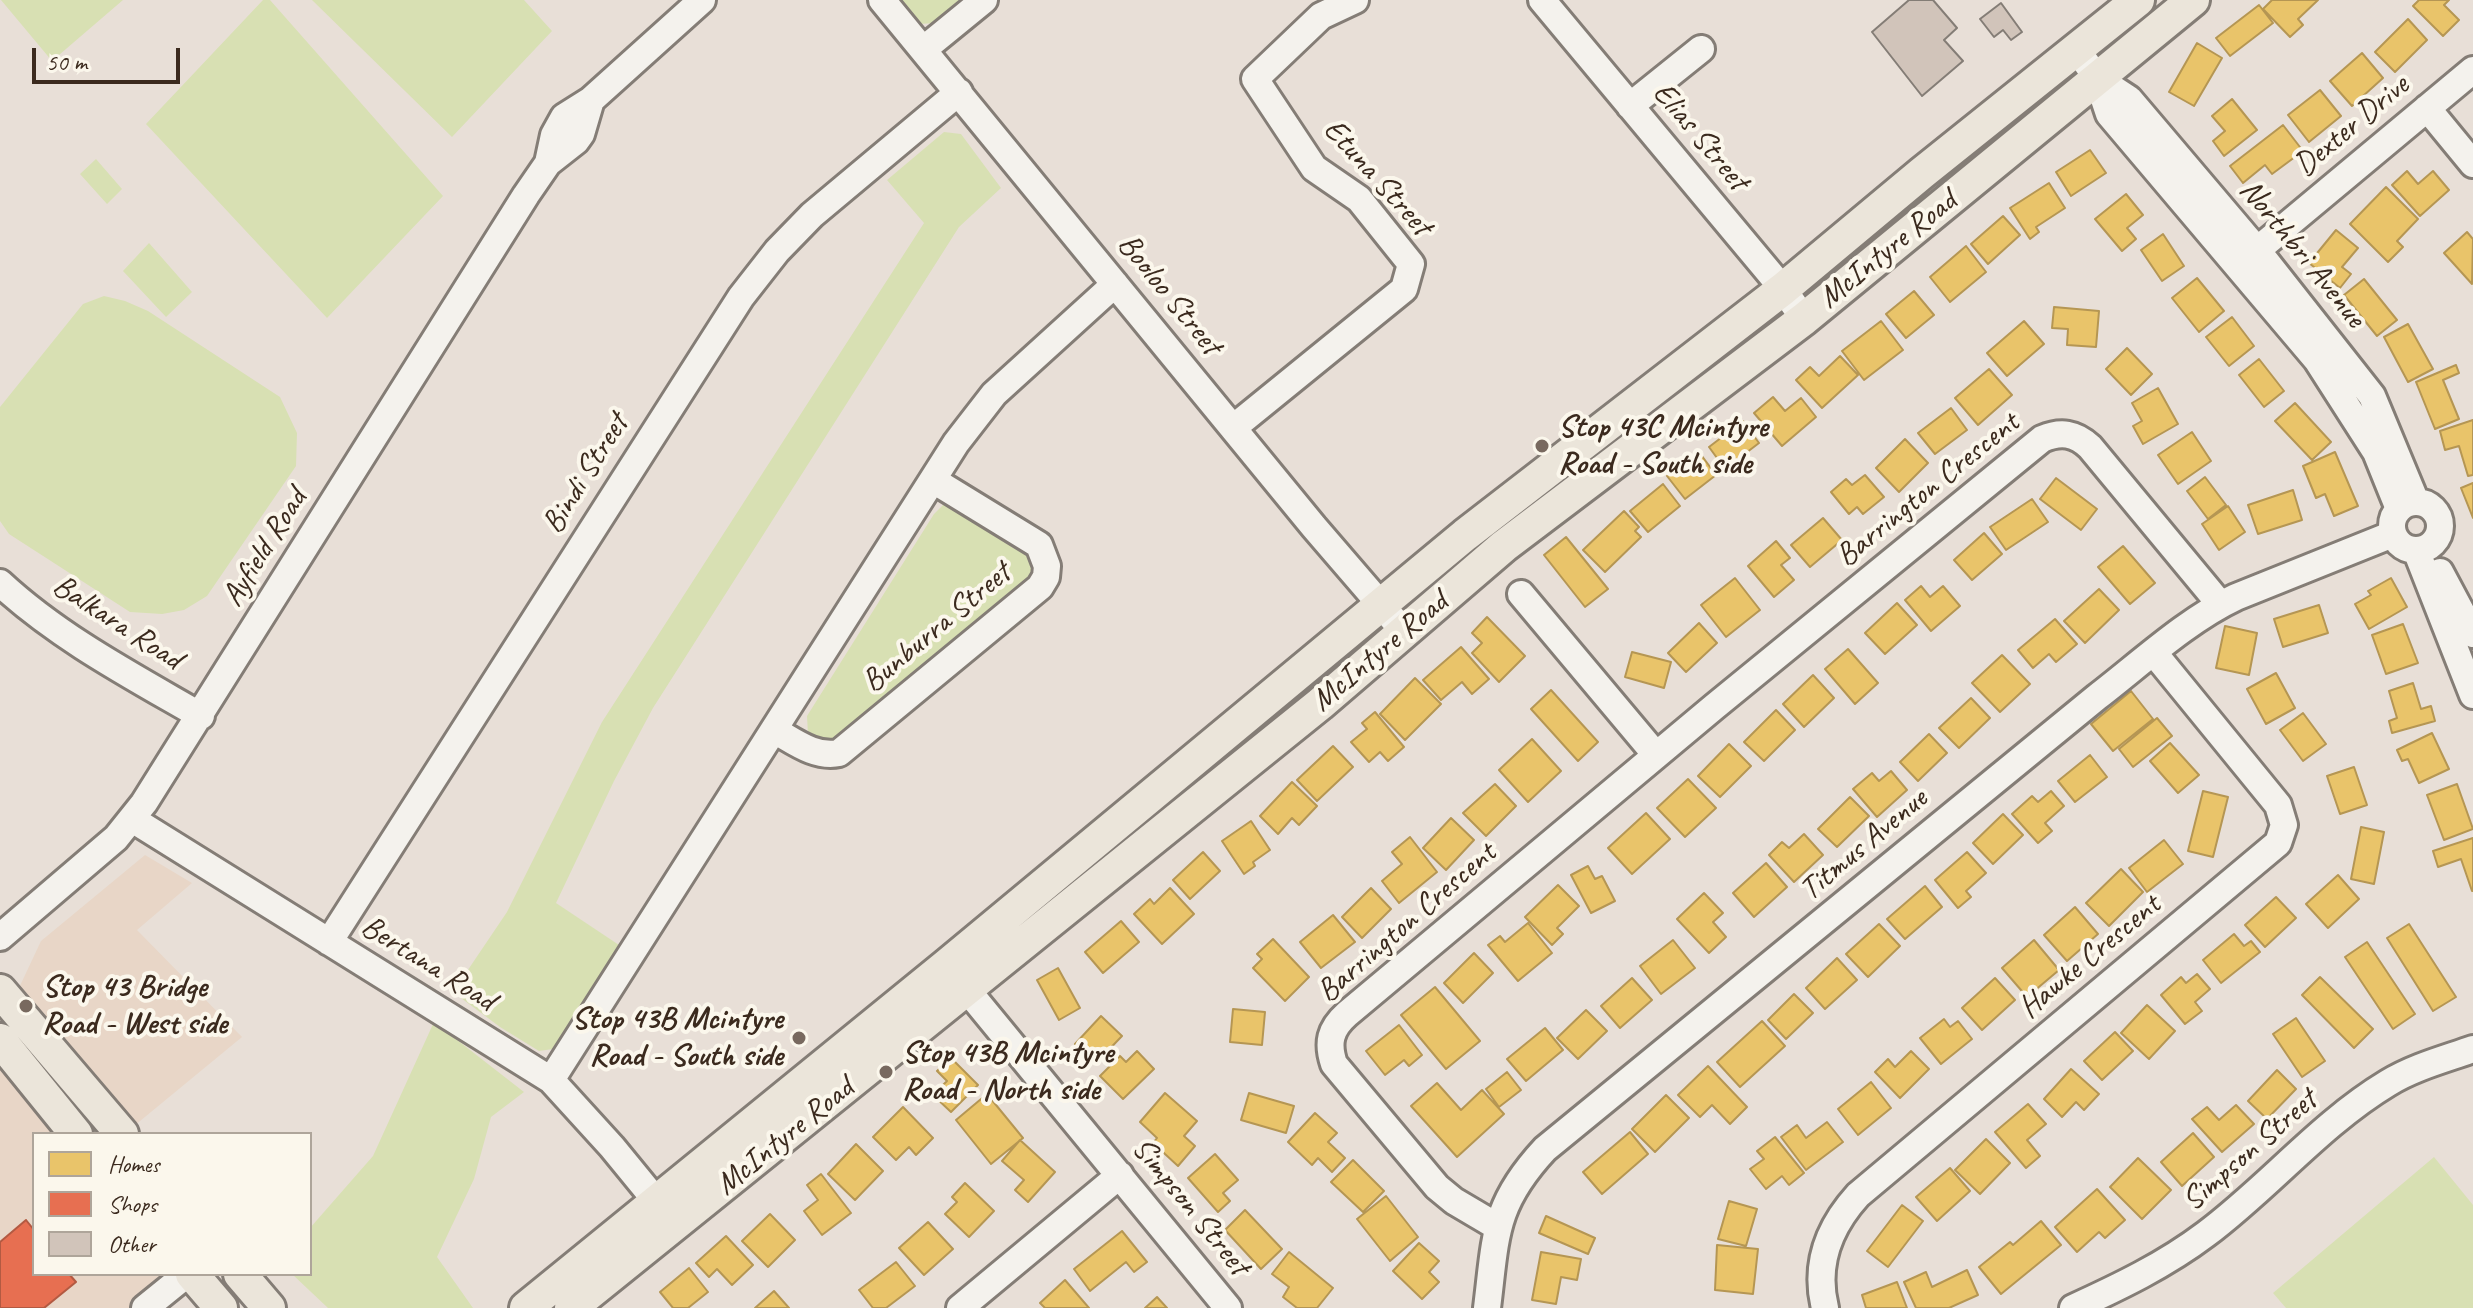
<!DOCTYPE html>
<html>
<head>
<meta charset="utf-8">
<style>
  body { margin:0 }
  #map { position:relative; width:2473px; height:1308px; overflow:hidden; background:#e8dfd7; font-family:Caveat,sans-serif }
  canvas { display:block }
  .legend { position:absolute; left:32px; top:1132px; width:280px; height:144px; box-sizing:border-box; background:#fbf7ec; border:2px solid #aea59a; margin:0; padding:10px 14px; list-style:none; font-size:24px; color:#3b2a1e }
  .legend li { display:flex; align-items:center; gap:16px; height:40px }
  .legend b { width:40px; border:2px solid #aea59a }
  .scale { position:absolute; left:32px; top:48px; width:148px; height:36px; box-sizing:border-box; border:4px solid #3b2a1e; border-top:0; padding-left:10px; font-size:24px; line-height:28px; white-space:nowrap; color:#3b2a1e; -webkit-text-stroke:6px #fbf7ec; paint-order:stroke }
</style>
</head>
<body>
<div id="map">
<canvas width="2473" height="1308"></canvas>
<ul class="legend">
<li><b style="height:22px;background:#e9c46a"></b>Homes</li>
<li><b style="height:22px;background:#e76f51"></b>Shops</li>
<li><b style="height:22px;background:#d1c4ba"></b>Other</li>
</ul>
<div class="scale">50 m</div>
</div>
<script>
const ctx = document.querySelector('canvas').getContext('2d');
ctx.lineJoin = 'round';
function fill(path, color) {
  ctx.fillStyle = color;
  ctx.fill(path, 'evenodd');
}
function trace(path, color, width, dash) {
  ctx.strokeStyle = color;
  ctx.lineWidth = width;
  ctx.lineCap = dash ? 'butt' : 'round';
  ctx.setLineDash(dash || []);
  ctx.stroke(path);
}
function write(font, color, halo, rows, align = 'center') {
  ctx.font = font + ' Caveat,sans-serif';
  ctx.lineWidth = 8;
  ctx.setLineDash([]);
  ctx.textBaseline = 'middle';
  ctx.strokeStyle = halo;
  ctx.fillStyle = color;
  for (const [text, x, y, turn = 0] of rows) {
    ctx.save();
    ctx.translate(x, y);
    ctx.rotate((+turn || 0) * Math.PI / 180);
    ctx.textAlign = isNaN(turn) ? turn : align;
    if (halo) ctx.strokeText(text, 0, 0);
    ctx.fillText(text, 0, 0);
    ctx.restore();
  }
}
const built = new Path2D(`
  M145 855 192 883 137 930 242 1037 134 1126 18 990 41 941Z
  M0 1040 76 1134H34V1274H187L145 1308H0Z`);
const green = new Path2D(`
  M1 0H123L52 61Z
  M263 0H270L443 196 327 318 146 124Z
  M312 0H524L552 31 452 137Z
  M898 0H963L935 23 919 24Z
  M944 132 961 134 1001 188 959 227 653 708 614 781 556 903 619 945 553 1049 539 1051 500 1027 453 992 507 912 602 722 924 223 887 180Z
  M96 159 122 189 107 204 80 174Z
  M149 243 192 292 166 317 123 271Z
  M104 296 125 301 148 311 280 397 297 433 296 466 207 596 184 610 162 614 130 612 9 534 0 521V407L83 304Z
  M943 505H951L1034 556 1035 571 1031 578 834 740 820 741 808 734 807 716 934 514Z
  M434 1022 524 1092 491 1117 474 1179 437 1257 473 1308H328L292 1274H310V1228L373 1156Z
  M2434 1157 2473 1205V1308H2286L2273 1293Z`);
const homes = new Path2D(`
  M2272 0H2318L2298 19 2303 25 2290 37 2263 9Z
  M2419 0H2449L2444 5 2459 20 2443 36 2413 6Z
  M2259 5 2273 23 2230 56 2216 38Z
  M2408 19 2427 40 2395 72 2375 52Z
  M2197 43 2222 58 2194 106 2169 92Z
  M2362 53 2383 78 2352 106 2330 81Z
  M2320 90 2341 116 2309 142 2288 115Z
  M2232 99 2257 130 2224 156 2213 141 2225 131 2212 116Z
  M2283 125 2303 151 2272 174 2265 165 2243 183 2230 166Z
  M2090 150 2106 173 2071 196 2056 172Z
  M2407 171 2418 184 2433 171 2449 190 2420 216 2392 185Z
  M2049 183 2065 208 2036 227 2039 232 2030 239 2010 208Z
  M2386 187 2418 219 2397 241 2403 247 2388 262 2350 224Z
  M2126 194 2143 215 2127 228 2136 239 2122 251 2095 219Z
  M2003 216 2020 235 1988 264 1971 244Z
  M2336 230 2358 248 2342 267 2351 274 2340 288 2309 263Z
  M2467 232 2473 239 2472 284 2444 253Z
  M2163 234 2184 266 2162 281 2141 250Z
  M1966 246 1986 272 1950 302 1930 277Z
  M2197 278 2224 311 2199 332 2172 298Z
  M2364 279 2397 320 2377 336 2344 295Z
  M1914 291 1934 315 1906 338 1886 314Z
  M2054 307 2099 311 2096 347 2067 345 2068 329 2052 328Z
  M2232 317 2254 346 2229 366 2206 337Z
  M1881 321 1903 350 1864 380 1842 351Z
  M2024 321 2044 344 2007 376 1987 353Z
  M2408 324 2433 369 2408 382 2384 337Z
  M2127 348 2152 374 2131 395 2106 369Z
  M1840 356 1858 375 1822 408 1796 380 1810 367 1819 376Z
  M2259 359 2284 391 2264 407 2239 375Z
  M2456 365 2459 373 2443 380 2459 419 2435 429 2416 382Z
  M1989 369 2012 395 1978 425 1955 398Z
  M2158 388 2178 424 2143 444 2133 426 2142 421 2132 403Z
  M1773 397 1785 411 1801 398 1816 417 1782 446 1754 413Z
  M2295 403 2331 442 2312 460 2275 421Z
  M1951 408 1967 430 1935 454 1918 433Z
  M2473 420V475L2468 476 2459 446 2445 450 2440 431Z
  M1743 421 1759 443 1725 469 1709 447Z
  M2192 432 2211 461 2178 484 2158 455Z
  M1905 439 1928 463 1899 492 1876 468Z
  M1699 452 1716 475 1685 499 1667 476Z
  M2335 452 2358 506 2334 516 2325 494 2316 498 2303 466Z
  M1865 475 1884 497 1863 514 1857 507 1849 514 1831 492 1846 479 1852 485Z
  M2205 477 2226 505 2208 519 2187 491Z
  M2056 478 2097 509 2081 530 2040 499Z
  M2473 483V518L2461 488Z
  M1663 484 1680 506 1648 532 1630 511Z
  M2293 490 2302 520 2258 534 2248 505Z
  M2032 499 2048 522 2006 550 1990 527Z
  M2228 506 2245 532 2219 550 2202 524Z
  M1624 511 1639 527 1635 531 1641 537 1605 572 1583 550Z
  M1823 518 1842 540 1810 567 1791 545Z
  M1984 533 2002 554 1972 580 1954 560Z
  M1566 537 1608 589 1585 607 1544 555Z
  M1776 541 1790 558 1781 565 1794 580 1774 597 1748 566Z
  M2123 546 2155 583 2130 604 2098 567Z
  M1735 578 1760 610 1726 637 1701 605Z
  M2391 578 2407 607 2369 629 2355 604 2371 595 2368 591Z
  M1921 586 1930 597 1943 586 1960 606 1931 631 1905 600Z
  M2099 589 2119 610 2085 643 2064 621Z
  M1897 603 1917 625 1885 654 1865 633Z
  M2319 605 2328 633 2283 647 2274 619Z
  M1487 617 1525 656 1499 682 1472 653 1482 643 1472 633Z
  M2055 619 2077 644 2056 662 2049 654 2033 668 2018 650Z
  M1699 623 1717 643 1686 672 1668 653Z
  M2403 624 2418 663 2386 674 2372 635Z
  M2225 626 2257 633 2249 675 2216 668Z
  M1461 647 1489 679 1472 694 1462 682 1441 700 1423 680Z
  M1848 649 1878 683 1855 704 1825 669Z
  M1632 652 1671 662 1664 688 1625 677Z
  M2002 655 2030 684 2000 712 1972 683Z
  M2276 673 2295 708 2266 724 2247 689Z
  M1813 675 1834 698 1804 727 1783 704Z
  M1415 678 1441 704 1405 740 1380 714Z
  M2413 683 2421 709 2431 706 2435 721 2392 733 2389 721 2397 718 2389 691Z
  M1551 690 1598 742 1578 761 1531 709Z
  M2131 691 2153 719 2113 751 2091 724Z
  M1971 698 1990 718 1959 748 1939 728Z
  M1776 710 1795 730 1764 761 1744 742Z
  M1375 712 1404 747 1388 761 1380 752 1369 762 1351 742 1367 729 1362 723Z
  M2303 713 2326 744 2303 761 2280 730Z
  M2157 718 2172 736 2133 767 2119 749Z
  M2432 733 2449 769 2419 783 2408 759 2402 761 2397 750Z
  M1929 734 1947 753 1918 781 1900 762Z
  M1532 739 1561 771 1528 802 1499 770Z
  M2170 743 2199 775 2178 793 2150 761Z
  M1729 744 1751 766 1720 797 1698 776Z
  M1333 746 1353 767 1317 801 1297 780Z
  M2090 755 2107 777 2075 802 2058 781Z
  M2354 767 2367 805 2340 814 2327 776Z
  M1891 771 1907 790 1877 817 1853 789 1872 773 1879 781Z
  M1688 779 1716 808 1685 837 1657 808Z
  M1292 782 1317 806 1299 825 1292 818 1278 834 1260 816Z
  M1495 784 1516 806 1486 836 1463 813Z
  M2457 784 2473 829 2444 840 2427 795Z
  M2051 791 2064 806 2045 823 2052 831 2038 843 2012 814 2032 796 2038 802Z
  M2203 791 2228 797 2213 857 2188 851Z
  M1850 797 1869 816 1837 847 1818 829Z
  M1646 813 1670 839 1632 874 1608 848Z
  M2003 814 2023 835 1993 864 1973 843Z
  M1451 818 1474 840 1446 870 1423 848Z
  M1251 821 1270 850 1253 862 1255 866 1244 874 1222 841Z
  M2361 827 2384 832 2374 884 2351 879Z
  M1804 834 1823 855 1794 882 1769 855 1782 842 1789 848Z
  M1410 837 1437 872 1399 903 1382 881 1402 864 1392 852Z
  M2473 838V891H2472L2461 859 2438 867 2433 851Z
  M2164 840 2183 864 2147 892 2129 868Z
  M1203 852 1220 871 1190 899 1173 880Z
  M1967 852 1986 873 1966 891 1971 897 1958 908 1935 880Z
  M1766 863 1787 887 1754 917 1733 893Z
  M1588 866 1595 879 1602 876 1615 901 1591 913 1571 875Z
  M2121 869 2143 892 2109 926 2086 903Z
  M2338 875 2359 899 2328 928 2306 904Z
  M1558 885 1579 906 1557 928 1563 934 1552 945 1525 917Z
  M1925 886 1942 907 1905 939 1887 919Z
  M1170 888 1194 914 1162 944 1134 914 1150 899 1154 904Z
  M1371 888 1391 909 1362 938 1342 917Z
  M1704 893 1723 913 1713 922 1726 937 1709 953 1677 919Z
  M2276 897 2296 918 2265 947 2245 925Z
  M2075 907 2098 934 2067 961 2044 935Z
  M1333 915 1355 942 1321 968 1300 942Z
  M1121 921 1139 942 1103 973 1085 952Z
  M1528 923 1552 953 1518 981 1488 945 1500 936 1505 942Z
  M1879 924 1900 946 1868 977 1846 954Z
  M2409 924 2456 997 2433 1011 2387 938Z
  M2234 934 2244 946 2251 941 2260 952 2221 983 2203 960Z
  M1273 939 1309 977 1285 1001 1253 968 1262 959 1257 954Z
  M1673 940 1695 968 1661 994 1640 966Z
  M2034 940 2059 970 2027 997 2002 968Z
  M2367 942 2415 1014 2393 1029 2345 957Z
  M1474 953 1493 973 1463 1003 1444 983Z
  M1837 958 1857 980 1825 1009 1806 988Z
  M1058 968 1080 1008 1059 1020 1037 980Z
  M2197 974 2210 989 2195 1002 2202 1011 2185 1024 2161 995 2181 977 2186 983Z
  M2320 977 2373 1029 2354 1048 2302 995Z
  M1632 978 1652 1000 1620 1028 1601 1006Z
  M1995 978 2015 1000 1982 1030 1962 1008Z
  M1435 987 1480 1041 1446 1069 1401 1015Z
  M1794 994 1813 1013 1786 1039 1768 1020Z
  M2147 1005 2175 1031 2149 1059 2121 1033Z
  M1233 1009 1265 1012 1262 1045 1230 1042Z
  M1586 1010 1607 1031 1578 1059 1557 1038Z
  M1101 1016 1122 1036 1095 1064 1075 1044Z
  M2296 1018 2325 1061 2302 1077 2273 1034Z
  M1944 1019 1950 1027 1958 1021 1972 1039 1941 1064 1920 1038Z
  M1762 1021 1785 1046 1740 1087 1717 1062Z
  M1399 1025 1422 1055 1409 1066 1404 1060 1385 1075 1366 1051Z
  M1545 1028 1563 1050 1526 1081 1507 1059Z
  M2115 1032 2133 1051 2102 1080 2084 1061Z
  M1137 1051 1154 1069 1123 1099 1100 1076 1120 1056 1126 1062Z
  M1911 1051 1929 1069 1900 1098 1875 1072 1888 1059 1895 1067Z
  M951 1058 978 1085 951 1112 933 1095 947 1081 937 1071Z
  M1708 1066 1747 1107 1730 1124 1712 1105 1700 1117 1678 1095Z
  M2071 1069 2099 1094 2084 1110 2076 1102 2062 1117 2044 1099Z
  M2277 1070 2296 1089 2267 1119 2248 1101Z
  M1507 1072 1521 1090 1499 1107 1486 1089Z
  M1871 1082 1891 1108 1858 1135 1838 1109Z
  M1437 1083 1461 1110 1482 1090 1504 1114 1457 1157 1411 1106Z
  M1165 1093 1197 1121 1184 1136 1195 1146 1178 1166 1153 1143 1157 1138 1140 1122Z
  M1249 1093 1294 1106 1286 1133 1241 1120Z
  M987 1094 1023 1138 991 1164 956 1120Z
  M1666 1095 1689 1118 1655 1152 1632 1129Z
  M2028 1104 2046 1124 2027 1140 2040 1156 2026 1168 1995 1132Z
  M2236 1105 2254 1124 2222 1152 2192 1119 2207 1107 2219 1120Z
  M903 1107 933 1138 916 1155 909 1147 896 1160 873 1137Z
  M1315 1113 1337 1133 1328 1142 1345 1158 1332 1172 1318 1158 1312 1165 1288 1142Z
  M1827 1122 1843 1142 1806 1170 1781 1137 1797 1125 1806 1138Z
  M1630 1132 1648 1154 1602 1194 1583 1172Z
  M2193 1133 2214 1157 2182 1186 2161 1162Z
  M1775 1137 1804 1173 1789 1185 1782 1176 1766 1189 1750 1169 1764 1159 1757 1151Z
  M1986 1139 2010 1163 1980 1194 1955 1170Z
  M1020 1140 1055 1172 1028 1202 1015 1190 1024 1180 1002 1161Z
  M856 1144 883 1171 855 1200 828 1174Z
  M1215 1154 1238 1180 1223 1193 1230 1201 1218 1212 1188 1178Z
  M2138 1158 2171 1190 2142 1219 2110 1187Z
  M1353 1160 1384 1191 1363 1212 1331 1182Z
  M1950 1168 1970 1191 1937 1221 1916 1197Z
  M821 1174 851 1213 822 1235 804 1211 818 1200 807 1185Z
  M965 1183 994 1211 969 1237 945 1214 957 1202 952 1197Z
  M2097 1189 2125 1220 2105 1238 2099 1232 2077 1252 2055 1227Z
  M1386 1196 1418 1237 1390 1261 1357 1219Z
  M1729 1201 1757 1209 1746 1246 1718 1239Z
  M1902 1205 1923 1221 1888 1267 1867 1251Z
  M1245 1210 1282 1249 1261 1269 1225 1230Z
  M770 1214 795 1240 768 1267 742 1241Z
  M1546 1216 1595 1238 1588 1254 1539 1233Z
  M2041 1221 2061 1245 2001 1294 1979 1267 2010 1242 2013 1245Z
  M928 1222 953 1249 924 1275 899 1248Z
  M1122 1231 1147 1262 1134 1272 1126 1262 1090 1291 1074 1269Z
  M726 1236 753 1265 732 1285 717 1269 709 1277 696 1263Z
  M1419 1243 1439 1261 1429 1272 1439 1282 1422 1299 1393 1271Z
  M1717 1245 1758 1249 1753 1294 1715 1290Z
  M1289 1252 1333 1288 1317 1308H1297L1283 1297 1289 1287 1272 1274Z
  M1541 1252 1581 1259 1577 1280 1561 1277 1556 1304 1532 1300Z
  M896 1262 915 1286 886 1308H873L859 1290Z
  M689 1268 708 1292 688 1308H673L660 1292Z
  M1967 1270 1978 1295 1949 1308H1916L1904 1282 1926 1272 1932 1287Z
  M1065 1280 1089 1308H1045L1040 1303Z
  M1897 1282 1907 1308H1866L1862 1295Z
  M774 1291 789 1308H755Z
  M1157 1297 1167 1308H1145Z`);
const shops = new Path2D(`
  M26 1220 34 1230V1274H69L76 1282 44 1308H0V1242Z`);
const building = new Path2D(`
  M1909 0H1933L1957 28 1944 40 1963 61 1922 96 1872 32Z
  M2001 3 2022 32 2011 40 2003 30 1994 37 1980 19Z`);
const minor = new Path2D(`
  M882 0 1314 527 1394 620
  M1542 0 1783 289 1804 319
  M924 49 984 0
  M2077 50 2097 78 2109 114 2317 360 2376 452 2399 509
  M2097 78 2129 99 2257 250 2372 396 2416 502
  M1630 106 1701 49
  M2427 108 2473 164
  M548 163 554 135 564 117 591 100 702 0
  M2244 261 2473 70
  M1233 428 1404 289 1411 264 1359 199 1314 168 1255 79 1321 16 1355 0
  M2392 526a24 24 0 1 1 48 0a24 24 0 1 1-48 0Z
  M2416 550 2473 695
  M2440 572 2473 634
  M0 583C58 637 132 676 201 716
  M1521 594 1656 755
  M774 730C794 741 815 758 839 753L1040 587 1046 577 1047 566 1039 545 933 480
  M132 819 551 1080 612 1147 657 1202
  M0 937 116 838 144 803 526 195 548 163 576 141 581 134 591 100
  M329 942 741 297 777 251 812 215 959 92
  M954 974 1228 1308
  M551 1080 956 443 994 394 1115 284
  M1498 1227 1454 1201 1437 1187 1334 1064C1327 1043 1330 1029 1347 1014L1714 707 2042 439C2061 431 2075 433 2090 447L2220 604
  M145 1308 187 1274
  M960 1308 1120 1175
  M1487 1308C1496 1236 1493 1205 1545 1149L2097 697C2140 664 2187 620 2236 597L2393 534
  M1825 1308C1814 1264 1829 1227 1858 1195L2278 843 2284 825 2278 805 2154 653
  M2073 1308C2119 1287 2165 1265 2206 1234 2269 1187 2320 1124 2388 1083 2414 1067 2445 1059 2473 1049`);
const major = new Path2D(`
  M0 991 122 1134
  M0 1040 76 1134
  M192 1274 221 1308
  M240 1274 269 1308
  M526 1308 947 965 1465 535 1783 289 1922 173 2138 0
  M571 1308 1320 704 1504 546 1804 319 2193 0`);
const markers = [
  [1542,446,8,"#78695f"],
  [26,1006,8,"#78695f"],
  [799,1038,8,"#78695f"],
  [886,1072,8,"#78695f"]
];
const streetNames = [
  ["Dexter Drive",2352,126,-40],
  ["Elias Street",1700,137,50],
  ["Etuna Street",1377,178,48],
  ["McIntyre Road",1888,250,-39],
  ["Northbri Avenue",2302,254,51],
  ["Booloo Street",1169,295,51],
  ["Bindi Street",586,474,-58],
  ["Barrington Crescent",1928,490,-39],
  ["Ayfield Road",265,548,-58],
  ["Balkara Road",117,623,33],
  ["Bunburra Street",937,628,-40],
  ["McIntyre Road",1380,652,-40],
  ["Titmus Avenue",1864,845,-40],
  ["Barrington Crescent",1407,923,-41],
  ["Hawke Crescent",2090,957,-40],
  ["Bertana Road",428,964,32],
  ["McIntyre Road",785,1137,-39],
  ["Simpson Street",2250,1151,-41],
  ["Simpson Street",1190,1207,51]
];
const poiNames = [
  ["Stop 43C Mcintyre",1558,428],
  ["Road - South side",1558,465],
  ["Stop 43 Bridge",42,988],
  ["Road - West side",42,1025],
  ["Stop 43B Mcintyre",783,1020,"right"],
  ["Road - South side",783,1057,"right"],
  ["Stop 43B Mcintyre",902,1054],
  ["Road - North side",902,1091]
];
fill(built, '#e8d6c7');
fill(green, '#d8e0b3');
fill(homes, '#e9c46a');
trace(homes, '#b59653', 2);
fill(shops, '#e76f51');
trace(shops, '#b35a42', 2);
fill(building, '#d1c4ba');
trace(building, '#847d76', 2);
trace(minor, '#847d76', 32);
trace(major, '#847d76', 38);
trace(minor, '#f4f2ed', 26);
trace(major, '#ebe5da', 32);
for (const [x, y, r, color] of markers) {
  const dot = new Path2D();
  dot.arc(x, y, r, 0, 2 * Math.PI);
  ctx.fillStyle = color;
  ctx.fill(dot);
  trace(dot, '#fbf7ec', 3);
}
write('32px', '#3b2a1e', '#fbf7ec', streetNames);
write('bold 32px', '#3b2a1e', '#fbf7ec', poiNames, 'left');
</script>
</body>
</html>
